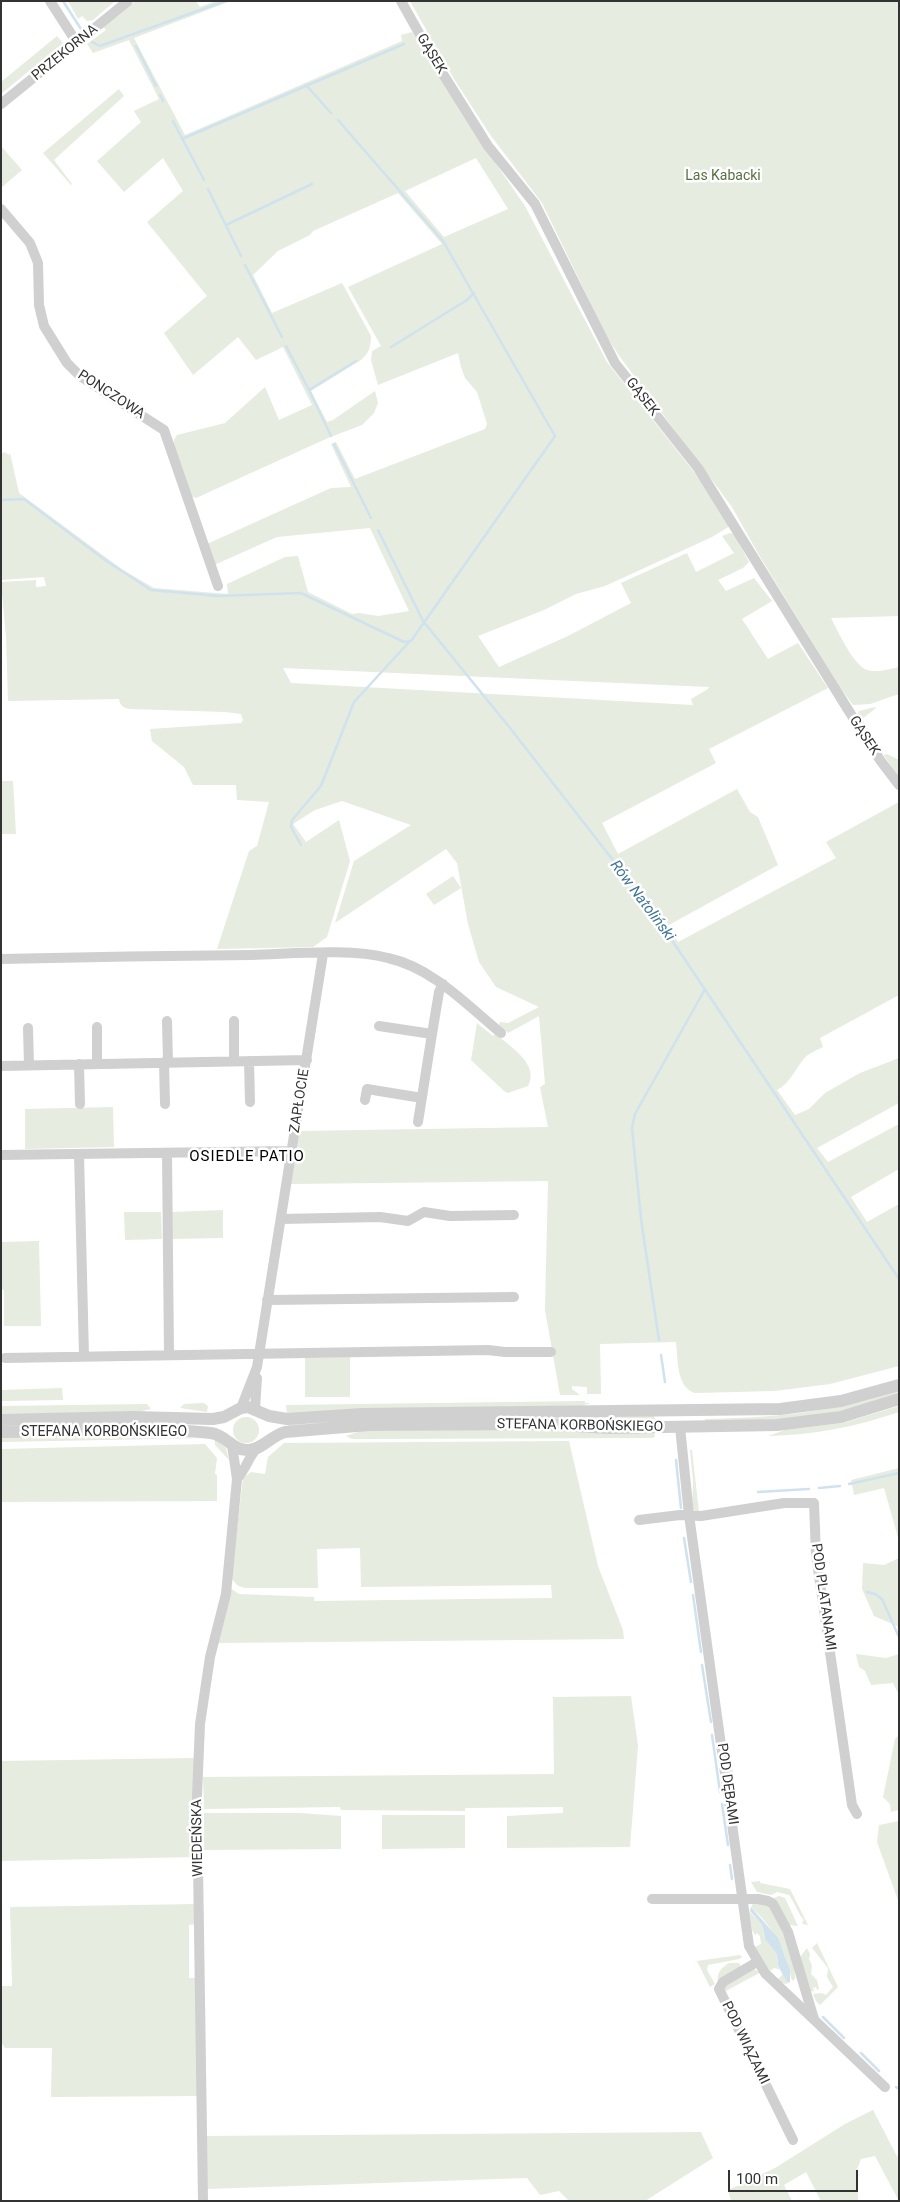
<!DOCTYPE html>
<html>
<head>
<meta charset="utf-8">
<style>
  body { margin:0 }
  #map { position:relative; width:900px; height:2202px; overflow:hidden; background:#fff; font-family:Roboto,sans-serif }
  canvas { display:block }
  .frame { position:absolute; inset:0; border:2px solid #333; pointer-events:none }
  .scale { position:absolute; left:728px; top:2170px; width:130px; height:22px; box-sizing:border-box; border:2px solid #333; border-top:0; padding-left:6px; font-size:15px; line-height:18px; white-space:nowrap; color:#333; -webkit-text-stroke:4px #fff; paint-order:stroke }
</style>
</head>
<body>
<div id="map">
<canvas width="900" height="2202"></canvas>
<div class="frame"></div>
<div class="scale">100 m</div>
</div>
<script>
const ctx = document.querySelector('canvas').getContext('2d');
ctx.lineJoin = 'round';
function fill(path, color) {
  ctx.fillStyle = color;
  ctx.fill(path, 'evenodd');
}
function trace(path, color, width, dash) {
  ctx.strokeStyle = color;
  ctx.lineWidth = width;
  ctx.lineCap = dash ? 'butt' : 'round';
  ctx.setLineDash(dash || []);
  ctx.stroke(path);
}
function write(font, color, halo, rows, align = 'center') {
  ctx.font = font + ' Roboto,sans-serif';
  ctx.lineWidth = 5;
  ctx.setLineDash([]);
  ctx.textBaseline = 'middle';
  ctx.strokeStyle = halo;
  ctx.fillStyle = color;
  for (const [text, x, y, turn = 0] of rows) {
    ctx.save();
    ctx.translate(x, y);
    ctx.rotate((+turn || 0) * Math.PI / 180);
    ctx.textAlign = isNaN(turn) ? turn : align;
    if (halo) ctx.strokeText(text, 0, 0);
    ctx.fillText(text, 0, 0);
    ctx.restore();
  }
}
const green = new Path2D(`
  M68 1H115L93 20 87 21 82 16 78 19Z
  M136 1H196L200 7 216 1H231L134 38 185 135 402 41 401 35 412 32 472 129 525 206 607 362 702 482 730 526 712 537 605 586 576 594 544 610 478 636 499 667 568 636 631 603 621 583 687 553 696 572 734 553 722 536 730 533 734 534 749 562 743 568 718 580 726 591 754 578 772 601 742 619 768 659 798 643 828 688 709 749 716 763 602 823 618 854 737 789 750 812 758 817 778 865 667 926 678 942 836 858 826 842 899 802V995L820 1038 823 1047C817 1050 807 1054 803 1060 794 1071 790 1083 777 1090L795 1115 809 1109 825 1093 860 1073 899 1058V1103L817 1148 828 1162 899 1124V1169L851 1197 867 1222 899 1204V1366L830 1384 774 1391 695 1393C676 1387 678 1359 676 1342L600 1344 601 1394H587V1387L572 1386V1389L580 1395H560L545 1310 548 1181 291 1184 300 1131 548 1127 540 1087 545 1084 539 1016 508 1033 499 1025 500 1022 508 1023 539 1007 496 987 479 962 468 924 457 863 446 849 335 923 354 861 411 825 342 801 315 810 293 824 306 842 339 820 350 861 327 937 313 947 217 949 249 851 257 846 269 802 237 800 236 785H193L184 767 152 741 150 729 241 723 243 720 241 714 225 712 130 709C124 708 120 706 119 699L8 701 6 636 1 582 36 580V587L46 586 44 577 1 580V455L4 452 9 455 10 453 19 493 123 570 154 588 228 594 227 584 285 557 298 556 308 592 352 614 359 613 378 616 409 611 370 528 277 537 214 565 207 544 331 488 351 487 331 444 336 442 355 479 485 429 487 424 477 392 465 378 461 367 458 353 378 385 371 360 372 351 381 346 348 287 442 244 398 193 313 231 310 235 278 251 253 275 272 313 342 283 371 336C371 347 369 353 361 360L311 391 327 422 333 420 375 391 378 403 374 413 362 425 328 438 196 498 191 496 174 446V440L177 435 225 423 265 387 279 420 312 405 283 347 256 360 238 337 193 375 164 333 207 296 147 222 183 191 163 158 124 192 97 161 141 122 134 111 159 99 129 40 93 53 87 44 106 30 103 27ZM476 158 508 209 444 237 405 191ZM283 668 709 687 708 689 691 699 693 705 291 683Z
  M410 1H899V616L831 618C838 631 853 665 867 670 876 673 890 669 899 667V694L870 704 853 705 839 686 759 555 732 507 620 357 607 337 542 203 491 136 454 79Z
  M57 36 63 43 1 94V82Z
  M119 89 124 96 54 160 72 184 71 185 43 153Z
  M1 146 22 170 1 188Z
  M875 707 876 708 862 719 884 755 887 754 899 760V778L857 715 859 711Z
  M2 781H13L16 834H1Z
  M453 876 461 888 434 905 426 894Z
  M477 1023 493 1036 495 1033C510 1047 540 1064 528 1086L508 1093 504 1091 471 1060Z
  M113 1107 114 1147 25 1149V1109Z
  M223 1210V1238L171 1239V1212Z
  M161 1212 162 1239 125 1240 124 1212Z
  M39 1241 41 1326H4V1290L1 1289V1242Z
  M350 1357V1397H305V1358Z
  M62 1388 63 1400 1 1401V1390Z
  M899 1390V1395L872 1404 810 1418 705 1422V1419C771 1418 837 1412 899 1390Z
  M585 1401V1403H591L577 1407 287 1415 286 1405Z
  M204 1403 208 1406 207 1412 180 1408 184 1404Z
  M147 1404 151 1409 133 1413 1 1415V1406Z
  M899 1406V1412C855 1427 813 1435 768 1436L785 1430 843 1423Z
  M654 1416 655 1419 288 1427V1424Z
  M233 1430a13 13 0 1 1 26 0a13 13 0 1 1-26 0Z
  M546 1429 654 1433 655 1436 653 1438 352 1439 346 1436 361 1431Z
  M140 1434 206 1438 1 1442V1437Z
  M215 1439 226 1448 229 1460 215 1445Z
  M569 1441 598 1566 623 1630 624 1639 217 1643 230 1588 239 1594 314 1597V1601L552 1598 551 1585 361 1587 360 1548 317 1549 318 1588H245L238 1586 231 1578 243 1478 251 1472 265 1474 268 1457 284 1443Z
  M205 1444 217 1458 215 1474 217 1475V1501L1 1502V1449Z
  M690 1450H692L699 1512 694 1510 692 1506 693 1481Z
  M899 1468V1541L884 1488 854 1495 851 1480Z
  M899 1558V1630L897 1626 874 1616 862 1589 863 1563 884 1565Z
  M856 1654 886 1658 899 1654V1695L893 1683 871 1685 865 1671 859 1667Z
  M631 1696 638 1746 630 1847 507 1848V1816L563 1813V1807L465 1808V1811L341 1810 340 1807 204 1809 203 1777 554 1774 553 1697Z
  M899 1735V1810L891 1812 890 1804 883 1797 895 1739Z
  M726 1741H729L733 1773 729 1772Z
  M195 1758 196 1857 1 1861V1761Z
  M204 1813H300L341 1816V1849L204 1850Z
  M382 1815H465V1848L382 1849Z
  M899 1821V1903L877 1842 879 1825Z
  M760 1881V1883L790 1889 808 1925 803 1924 802 1922 804 1920C798 1914 796 1905 789 1895L777 1892 771 1895 757 1892 751 1882Z
  M759 1894 774 1898 779 1896 785 1898 798 1926 788 1925Z
  M758 1903C761 1904 766 1905 769 1907 780 1918 796 1964 795 1979L792 1981C786 1951 774 1928 751 1907L753 1904Z
  M196 1904V1924L189 1925V1978H197L198 2096 51 2097 52 2048H5L1 2042V1986H12L10 1907Z
  M749 1911 762 1925 764 1937 777 1954 778 1967 788 1981 787 1984 781 1983 778 1979 782 1975 781 1970 774 1968 770 1971 765 1966 755 1947 761 1944 760 1936 757 1933 755 1935 752 1930Z
  M817 1943 838 1987 820 2005 816 2001 813 1994 822 1993 826 1995 833 1987 827 1977 828 1968 812 1948Z
  M807 1948 810 1954 809 1959 812 1966 811 1974 817 1980 819 1989 817 1990 816 1987 813 1988 814 1991 807 1992 800 1957Z
  M740 1955 742 1957 739 1959 708 1965 707 1970 715 1984 710 1987 697 1961Z
  M729 1963H739L741 1967 718 1981C716 1972 723 1967 729 1963Z
  M753 1969 761 1972 724 1992V1986Z
  M873 2110 899 2160V2201L875 2156 861 2159 857 2170 858 2201H821L806 2172 784 2185 792 2201H731L728 2190 775 2168 845 2124Z
  M701 2132 713 2158 645 2201H569L559 2191 540 2195 527 2178 206 2189V2136Z`);
const water = new Path2D(`
  M751 1907 778 1938 790 1970V1982L788 1983 778 1966 777 1954 765 1939 762 1925 750 1911Z`);
const stream = new Path2D(`
  M63 1 81 29
  M92 42 100 46 225 1
  M136 46 156 86
  M306 85 331 113
  M160 95 163 101
  M173 121 204 180
  M182 139 404 44
  M208 189 241 256
  M226 225 312 184
  M245 265 282 337
  M286 346 309 390 356 361
  M391 347 467 300 474 293
  M310 392 331 436
  M334 444 371 518
  M1 500 24 499 105 560 151 590 219 596 301 593 404 642 411 641 555 436 443 241 338 120
  M378 530 423 621 510 728 651 909 899 1279
  M301 845 291 827 292 820 321 786 354 702 410 641
  M659 1340 641 1219 632 1128 635 1114 705 989
  M661 1355 665 1382
  M676 1460 681 1508
  M849 1484 899 1473
  M819 1488 840 1486
  M758 1492 809 1489
  M684 1538 691 1582
  M867 1592 875 1594 882 1599 899 1637
  M693 1595 701 1652
  M702 1665 711 1722
  M712 1735 720 1792
  M722 1804 728 1845
  M730 1865 732 1879
  M823 2017 844 2038
  M861 2053 879 2071
  M896 2087 899 2089`);
const minor = new Path2D(`
  M50 1 77 43
  M401 1 433 58 488 146 535 204 615 363 698 468 847 708 880 760 899 785
  M1 104 128 1
  M1 209 30 243 38 263 39 305 44 326 67 363 80 376 164 430 218 586
  M1 959C85 957 168 956 252 955 292 954 350 948 388 958 433 968 467 1005 501 1033
  M167 1021 168 1062
  M234 1021V1061
  M379 1026 432 1034
  M97 1027V1064
  M28 1028 29 1065
  M249 1061 250 1102
  M164 1062 165 1104
  M79 1064 80 1104
  M1 1066 307 1060
  M365 1100 367 1089 422 1098
  M418 1122 432 1034 439 992 443 984
  M167 1153 169 1355
  M79 1154 84 1356
  M1 1155 292 1151
  M281 1219 380 1217 408 1221 424 1212 450 1216 514 1215
  M267 1300 514 1297
  M5 1358 488 1350 505 1352H551
  M241 1408 257 1367 323 954
  M255 1409 257 1378
  M680 1427 689 1515 749 1946 765 1973 885 2087
  M237 1479C246 1469 248 1458 257 1448
  M639 1520 680 1515 701 1516 784 1503H814L816 1555 852 1805 857 1814
  M652 1899H758L768 1901 773 1904 788 1932 814 2019
  M757 1962 723 1982 719 1989 793 2140
  M203 2201 197 1796 200 1724 210 1657 226 1594 237 1479 232 1445`);
const tertiary = new Path2D(`
  M1 1420 133 1417 213 1419 224 1417 241 1408 248 1407 269 1416 287 1419 362 1414 780 1409 841 1401 899 1385
  M1 1432C71 1431 142 1425 211 1433 226 1435 233 1451 248 1450 262 1450 272 1435 285 1432L369 1425 543 1424 609 1428 777 1425 841 1417 899 1399`);
const streetNames = [
  ["PRZEKORNA",65,53,-39],
  ["GĄSEK",431,54,59],
  ["PONCZOWA",111,395,33],
  ["GĄSEK",642,397,52],
  ["GĄSEK",864,736,57],
  ["ZAPŁOCIE",300,1101,-81],
  ["STEFANA KORBOŃSKIEGO",580,1426,1],
  ["STEFANA KORBOŃSKIEGO",104,1432],
  ["POD PLATANAMI",823,1597,82],
  ["POD DĘBAMI",727,1784,82],
  ["WIEDEŃSKA",198,1838,-91],
  ["POD WIĄZAMI",745,2043,64]
];
const parkNames = [
  ["Las Kabacki",723,176]
];
const waterNames = [
  ["Rów Natoliński",642,901,53]
];
const neighbourhoodNames = [
  ["OSIEDLE PATIO",247,1157]
];
fill(green, '#e6ecdf');
fill(water, '#cfe2ee');
trace(stream, '#cfe2ee', 2.5);
trace(minor, '#d0d0d0', 10);
trace(tertiary, '#d0d0d0', 12);
write('14px', '#333', '#fff', streetNames);
write('14px', '#56703f', '#fff', parkNames);
write('italic 15px', '#3f7597', '#fff', waterNames);
ctx.letterSpacing = '1px';
write('15px', '#000', '#fff', neighbourhoodNames);
ctx.letterSpacing = '0px';
</script>
</body>
</html>
